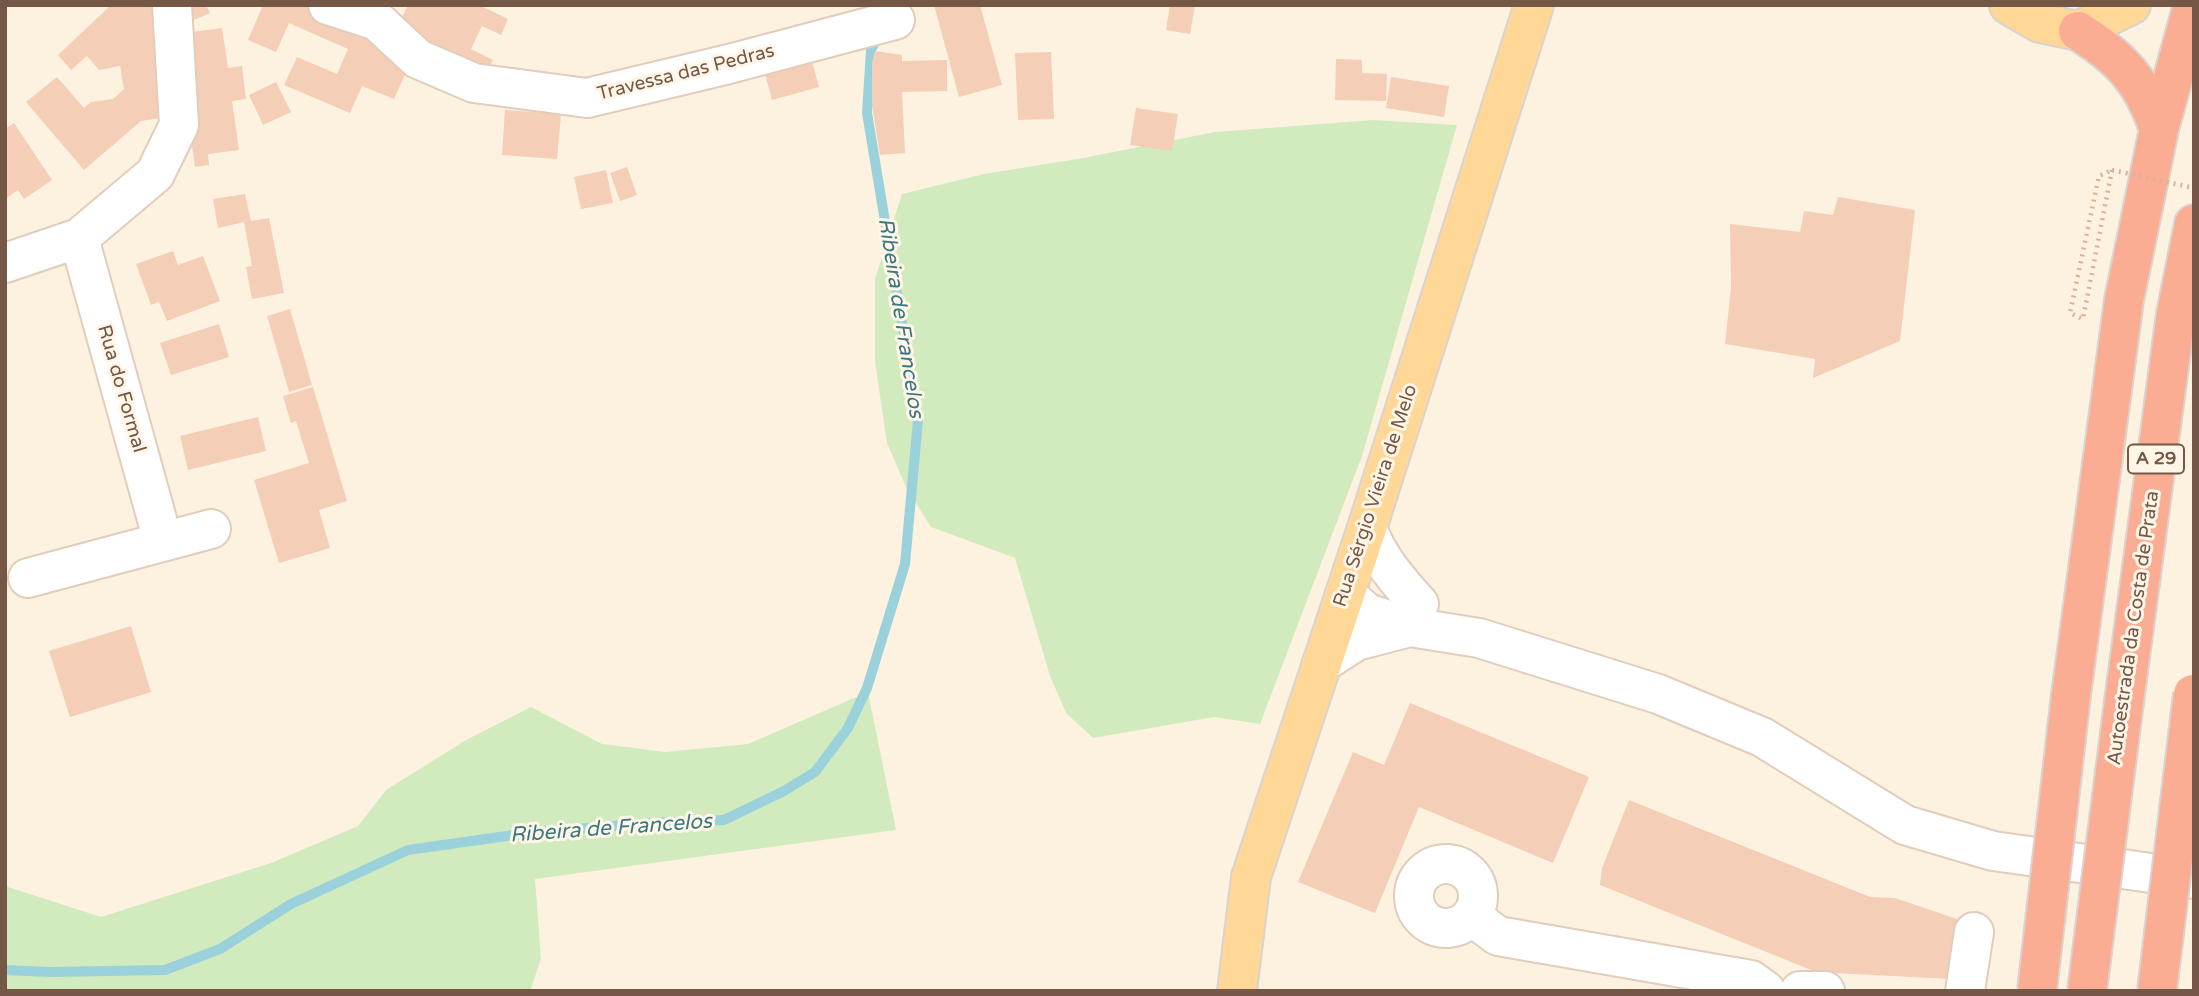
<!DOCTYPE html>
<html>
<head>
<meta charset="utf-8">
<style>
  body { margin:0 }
  #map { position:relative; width:2199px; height:996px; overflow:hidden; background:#fdf2e0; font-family:"Varela Round",sans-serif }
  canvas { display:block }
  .frame { position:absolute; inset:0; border:7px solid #755746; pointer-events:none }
</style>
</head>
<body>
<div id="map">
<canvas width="2199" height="996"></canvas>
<div class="frame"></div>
</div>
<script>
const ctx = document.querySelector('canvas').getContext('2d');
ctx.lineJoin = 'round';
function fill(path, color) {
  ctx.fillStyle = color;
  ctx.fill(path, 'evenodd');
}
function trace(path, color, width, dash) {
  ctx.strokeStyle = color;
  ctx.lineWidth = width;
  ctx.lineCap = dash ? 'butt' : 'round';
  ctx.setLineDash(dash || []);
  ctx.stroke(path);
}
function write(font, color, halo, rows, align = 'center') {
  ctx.font = font + ' "Varela Round",sans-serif';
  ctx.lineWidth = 6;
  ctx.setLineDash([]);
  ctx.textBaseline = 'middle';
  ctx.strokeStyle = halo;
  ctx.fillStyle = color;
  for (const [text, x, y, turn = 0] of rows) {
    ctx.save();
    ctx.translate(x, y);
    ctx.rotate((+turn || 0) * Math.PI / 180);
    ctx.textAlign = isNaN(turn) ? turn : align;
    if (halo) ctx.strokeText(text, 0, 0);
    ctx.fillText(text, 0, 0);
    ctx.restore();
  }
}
const green = new Path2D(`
  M1373 120 1457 125 1362 456 1260 724 1214 717 1093 738 1066 713 1050 676 1015 558 931 527 906 487 887 443 875 362V279L902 194 984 174 1083 158 1215 132Z
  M868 692 896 830 535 879 541 959 530 991H5V886L101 917 271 863 358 826 386 790 466 740 531 707 602 744 665 752 748 744Z`);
const stream = new Path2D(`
  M5 970 51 972 165 970 220 949 291 904 408 850 528 833 649 823 724 820 784 791 815 772 848 728 867 688 905 564 918 420 867 113 871 50 879 35`);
const building = new Path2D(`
  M111 5H155L173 116 141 121 84 170 26 102 57 77 84 108 91 102 113 99 124 89 120 66 99 70 87 56 71 70 58 55Z
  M182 5H206L210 13 189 22Z
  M263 5H313L416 50 394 99 362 86 350 113 284 85 297 57 337 74 348 49 289 23 276 52 248 40Z
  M408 5H479L508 19 501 35 482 26 471 49 493 60 484 77 394 34Z
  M934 5H980L1002 85 959 97Z
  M1170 5H1195L1190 34 1166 30Z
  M222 28 228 68 242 66 246 99 232 101 239 150 208 154 209 165 195 167 176 34Z
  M875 51 902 55V61L947 60V91L902 92 905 153 880 155 872 105V63Z
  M1051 52 1054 119 1018 120 1015 53Z
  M810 54 819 87 772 100 763 66Z
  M1336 59 1362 60V73L1387 74 1386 101 1335 100Z
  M1391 77 1449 86 1444 117 1386 108Z
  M276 82 291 112 263 125 249 95Z
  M1136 108 1178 114 1172 151 1130 145Z
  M505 110 561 114 557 159 502 155Z
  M14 123 52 180 24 199 18 190 5 199V129Z
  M627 167 637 195 620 201 610 173Z
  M606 170 613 203 581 209 574 177Z
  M245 194 251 221 269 218 284 293 252 299 246 267 252 266 244 222 218 228 213 199Z
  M1838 197 1915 210 1900 341 1813 378 1815 359 1725 344 1731 288 1730 224 1800 232 1804 211 1833 215Z
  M173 251 178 265 203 256 220 301 167 321 159 302 151 305 136 264Z
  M290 309 312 385 289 392 267 316Z
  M219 324 229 357 171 375 160 343Z
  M313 387 347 501 319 510 330 548 279 563 254 480 309 463 296 421 291 423 283 396Z
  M258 417 266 451 188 470 180 436Z
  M131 626 151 692 70 717 49 651Z
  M1410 703 1589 777 1553 863 1419 807 1375 913 1298 882 1353 752 1384 765Z
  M1629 800 1870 897 1895 898 1957 919 1955 941 1950 954 1949 979 1816 972 1600 885 1602 868Z`);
const path = new Path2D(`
  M2112 170 2083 319 2070 313 2099 176Z`);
const minor = new Path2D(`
  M328 5 377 21 418 59 474 83 587 98 729 64 895 20
  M79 238 163 541
  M5 263 79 238 155 174 179 125 172 5
  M1367 528C1379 559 1397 580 1419 604
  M28 578 211 529
  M1345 594 1367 613 1410 627 1479 638 1658 694 1762 737 1905 825 1993 851 2194 879
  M1322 663 1356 641 1410 627
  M1414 896a32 32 0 1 1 64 0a32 32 0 1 1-64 0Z
  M1471 916 1498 936 1751 980 1766 991
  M1800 991H1825
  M1965 991 1974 932`);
const major = new Path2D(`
  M2009 5 2040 23 2078 31 2131 5
  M1237 991 1251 877 1367 528 1534 5`);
const highway = new Path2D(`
  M2078 31C2121 58 2142 80 2159 129
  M2125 694 2176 314 2194 224
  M2071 695 2124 300 2159 129 2193 5`);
const pathBridge = new Path2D(`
  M2112 170 2194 188`);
const highwayBridge = new Path2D(`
  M2037 991 2071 695
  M2087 991 2125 694
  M2157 991 2193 694`);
const shields = [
  [2156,459,56]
];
const shieldNames = [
  ["A 29",2156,459]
];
const streetNames = [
  ["Travessa das Pedras",686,73,-14],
  ["Rua do Formal",121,389,74],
  ["Rua Sérgio Vieira de Melo",1376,496,-72],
  ["Autoestrada da Costa de Prata",2134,628,-82]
];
const waterNames = [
  ["Ribeira de Francelos",900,318,81],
  ["Ribeira de Francelos",611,829,-4]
];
fill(green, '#d1ebbe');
trace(stream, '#9ad1da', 10);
fill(building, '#f4ceb6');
trace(minor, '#e2cdbc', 42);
trace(major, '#dbd3cf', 42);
trace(highway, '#dbd3cf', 42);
trace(path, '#d9b29a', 4.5, [2, 5]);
trace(minor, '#fff', 38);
trace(major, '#ffd796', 38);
trace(highway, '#fbad93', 38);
trace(highwayBridge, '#dbd3cf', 42, []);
trace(pathBridge, '#d9b29a', 4.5, [2, 5]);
trace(highwayBridge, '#fbad93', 38);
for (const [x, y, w] of shields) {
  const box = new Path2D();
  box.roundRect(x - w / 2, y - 14.5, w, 29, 5);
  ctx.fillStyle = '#fff6e8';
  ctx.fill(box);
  trace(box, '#755746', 2);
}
write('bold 18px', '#755746', null, shieldNames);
write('19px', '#755746', '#fff6e8', streetNames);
write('italic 21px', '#3c7883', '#fff6e8', waterNames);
</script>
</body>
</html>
